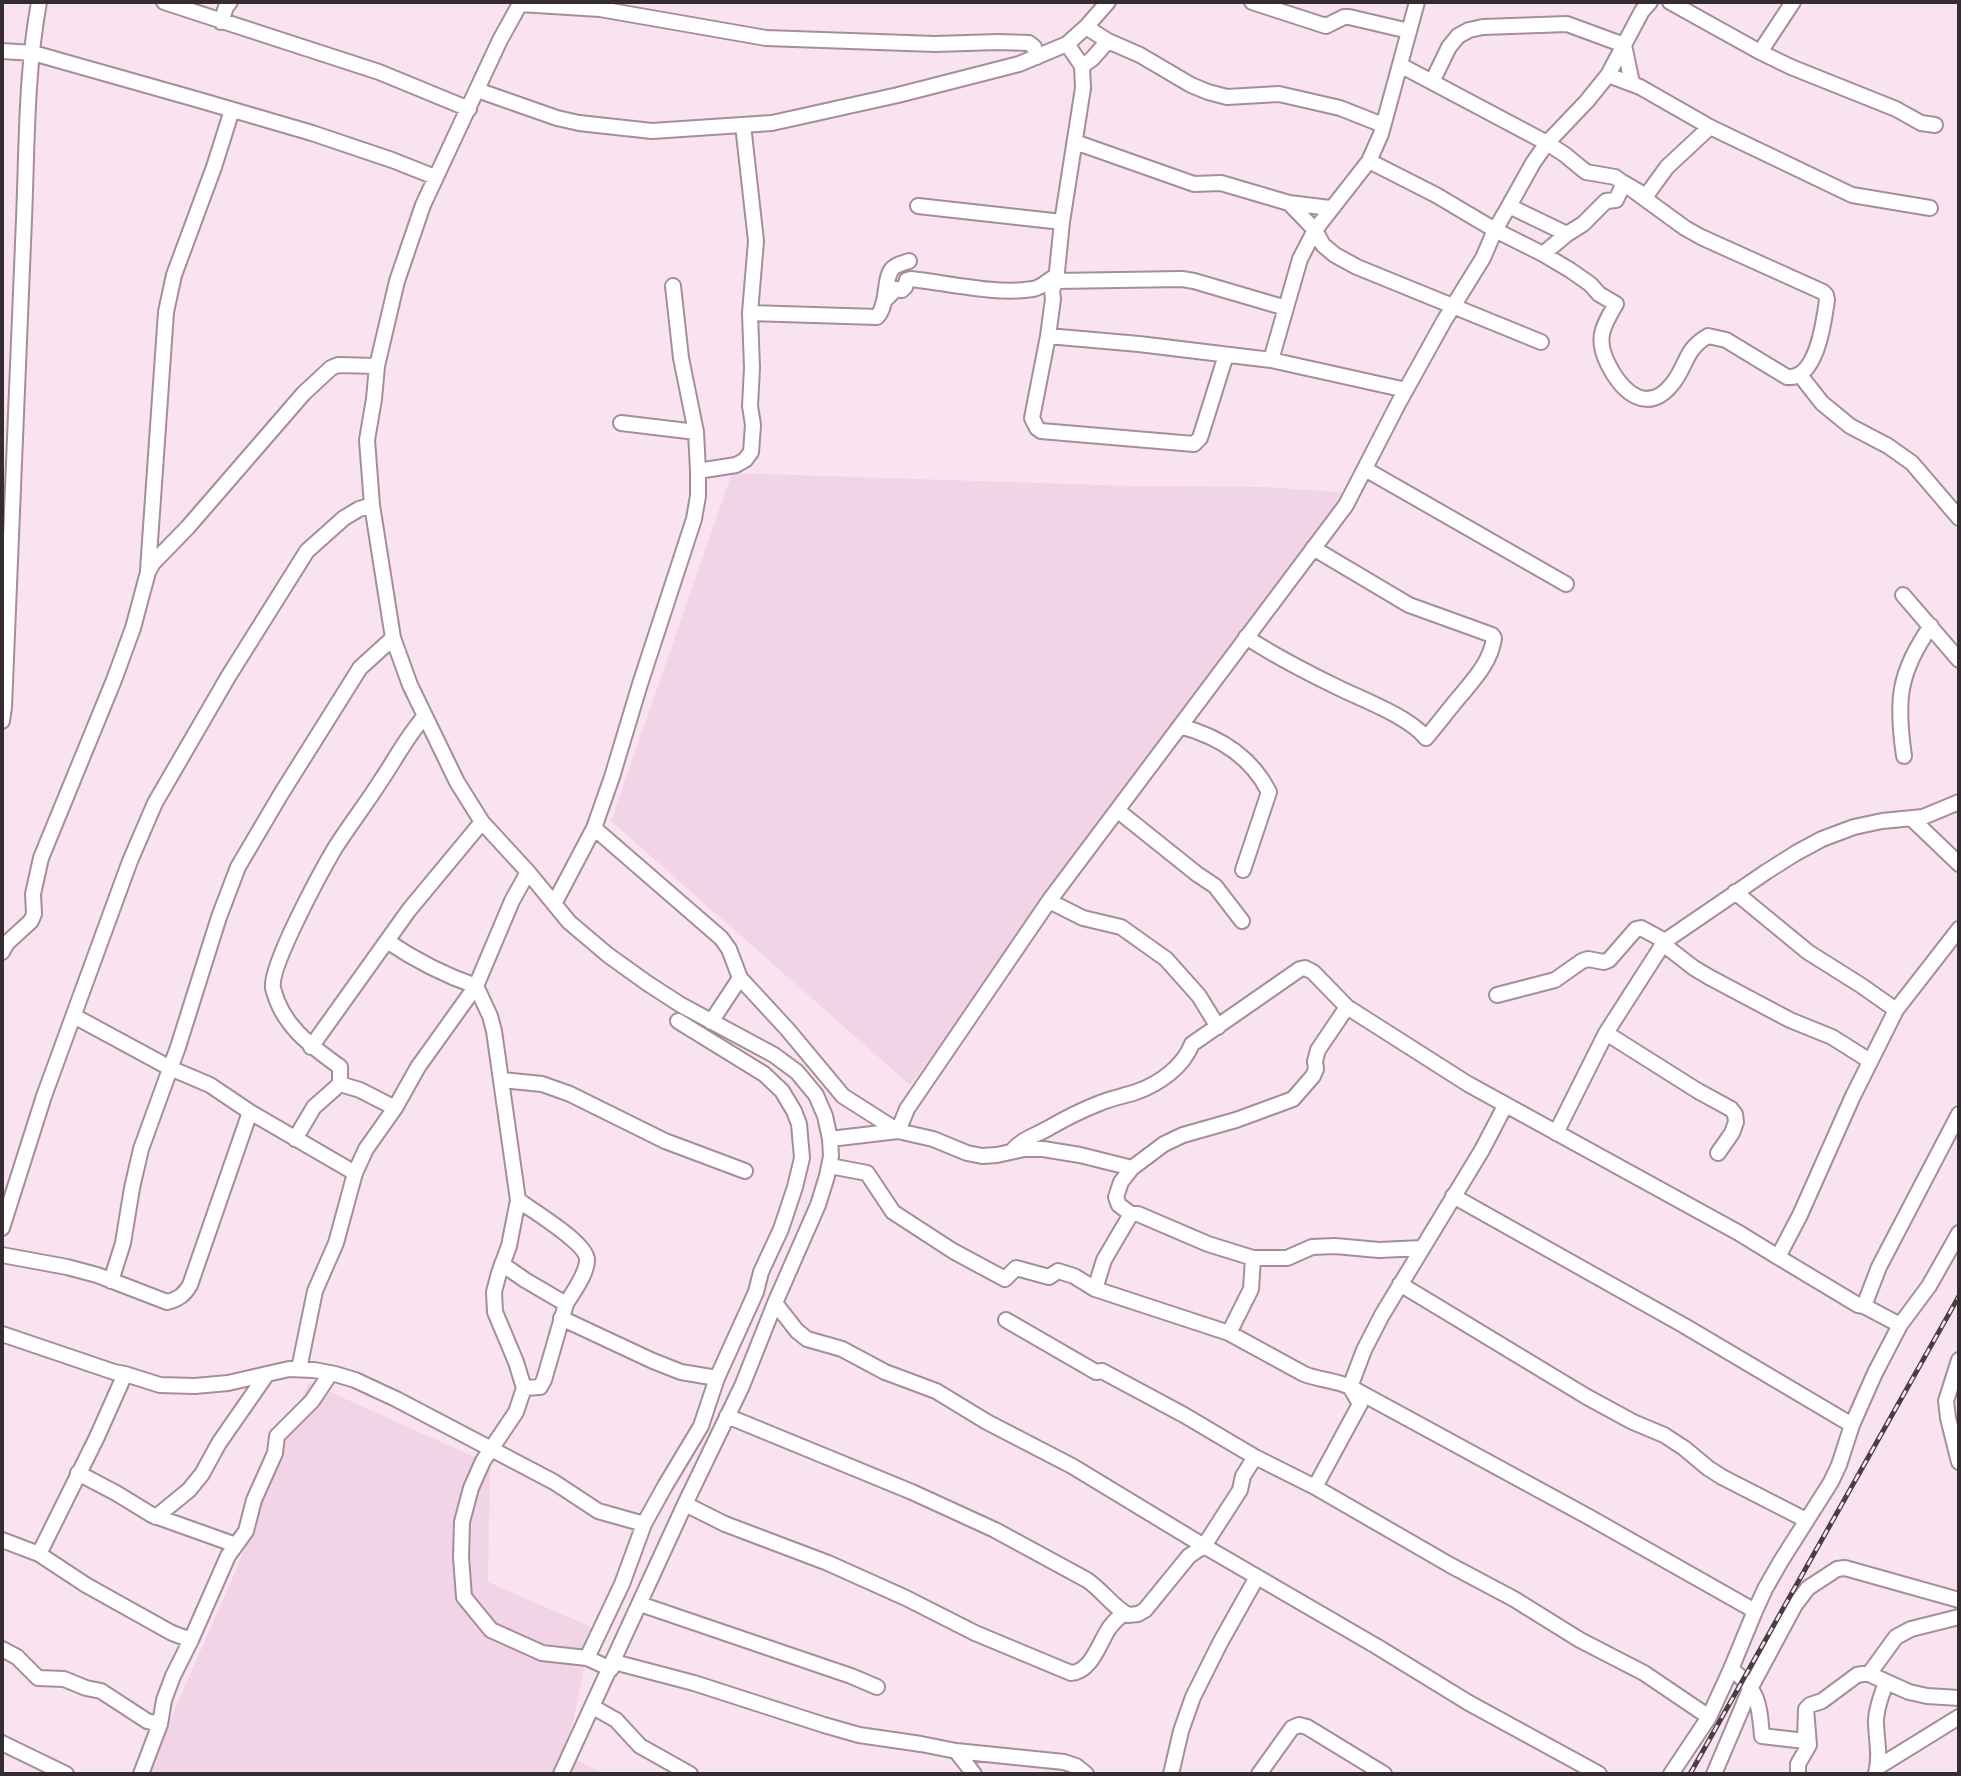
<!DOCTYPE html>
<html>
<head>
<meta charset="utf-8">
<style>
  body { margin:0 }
  #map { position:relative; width:1961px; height:1776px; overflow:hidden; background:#fae3f1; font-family:"DM Sans",sans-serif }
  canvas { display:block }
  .frame { position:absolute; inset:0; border:4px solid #352c31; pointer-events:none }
</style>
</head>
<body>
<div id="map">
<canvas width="1961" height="1776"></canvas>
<div class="frame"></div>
</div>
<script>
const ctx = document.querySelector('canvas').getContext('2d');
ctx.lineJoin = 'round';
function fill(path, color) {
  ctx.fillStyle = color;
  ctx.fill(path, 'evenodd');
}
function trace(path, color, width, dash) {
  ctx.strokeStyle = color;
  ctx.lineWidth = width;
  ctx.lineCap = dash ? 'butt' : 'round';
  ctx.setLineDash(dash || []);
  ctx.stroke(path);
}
const built = new Path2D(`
  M732 473 1131 486 1263 487 1351 493 910 1085 611 821Z
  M308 1382 490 1464 488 1582 593 1628 566 1754 603 1774H146L234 1575Z`);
const minor = new Path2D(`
  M164 2 379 72 469 109
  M521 2 500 40 423 205 397 281 377 366 374 399 367 440 372 505 393 638 410 685 425 716 457 782 482 822 528 872 569 922 608 955 647 983 681 1005 774 1055 797 1072 816 1095 825 1116 830 1139 831 1156 827 1176 818 1205 775 1303 742 1386 685 1504 561 1774
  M1252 2 1326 26 1344 17H1349L1409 31
  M1670 2 1760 52 1791 67 1896 109 1921 123 1935 125
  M520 4 600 9 766 38 935 44 998 42 1029 43 1034 47 1037 57
  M221 22 226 7 230 2
  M1086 27 1108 41 1140 55 1191 85 1208 92 1227 97 1279 94 1340 108 1383 125
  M1067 44 1082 66 1083 88 1062 222 1056 281 1052 290 1053 299 1048 336 1032 418 1037 428 1041 431 1194 444 1200 438 1226 355
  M2 51 33 53 199 100 312 133 392 160 435 177
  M1760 52 1793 2
  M1400 65 1547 143 1564 154 1586 172 1615 177 1685 228 1701 237 1823 292 1826 295 1827 300C1824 321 1817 380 1787 377L1726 340 1708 336C1685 349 1687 365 1673 383 1648 416 1622 392 1608 364 1595 338 1603 326 1616 304L1599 294 1590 284 1570 270 1543 254
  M1082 66 1092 59 1108 41
  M1608 75 1640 87 1710 127 1852 195 1930 208
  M1432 82 1449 47 1458 36 1469 30 1483 27 1567 24 1624 45 1632 83
  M477 90 557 118 579 123 652 131 772 123 898 95 1019 64 1067 44 1086 27 1108 2
  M743 125 756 241 750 313 877 317C889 304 883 277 893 268 897 264 904 263 909 261
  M1075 142 1194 184 1221 183 1289 203 1330 208
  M1289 203 1315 230 1323 245 1335 255 1357 267 1541 342
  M918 206 1062 222
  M1509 206 1533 163 1547 143 1587 101 1608 75 1642 11 1650 2
  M1567 234 1543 254 1495 230 1509 206 1567 234 1583 224 1606 201 1616 200 1624 183 1646 196 1667 167 1710 127
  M1056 281 1182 279 1194 281 1286 308
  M673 286 681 358 696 432 698 471
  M885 300 896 289 902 290 905 287 907 280 911 279C948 283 997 295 1033 289 1041 288 1050 279 1057 275
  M1048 336 1139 344 1271 360 1406 390
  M1271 360 1300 259 1315 230 1369 161
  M1800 375 1822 403 1850 426 1888 446 1912 463 1959 518
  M621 423 696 432
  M1365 469 1566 584
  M148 570 166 312 174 275 214 167 232 110
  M1903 595 1959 660
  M1246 637C1275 656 1306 672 1337 687 1363 700 1408 716 1426 738 1438 724 1449 709 1461 695 1475 678 1491 661 1494 638L1492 635 1409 605 1313 548
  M2 721 4 707C11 544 16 381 24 219 27 147 26 73 39 2
  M1180 726C1217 736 1251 756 1269 792L1243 870
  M1904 756C1896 701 1898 673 1931 626
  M1117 810 1197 874 1215 886 1242 921
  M1911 818 1959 864
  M594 828 721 938 729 949 740 978 788 1030 843 1096 898 1131 933 1139 967 1153 982 1156 997 1155 1024 1149H1043L1080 1155 1132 1168
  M1735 892 1808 952 1862 986 1896 1010
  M1049 901 1083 918 1121 927 1166 959 1199 996 1218 1027
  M554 904 594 828 612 777 640 684 694 519 698 496V471L736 465 745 460 751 452 753 425 750 406 752 368 750 313
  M387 941C415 960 444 975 476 986L490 1016 494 1031 518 1200 509 1246 499 1273 494 1292 495 1312 516 1362 524 1388 516 1412 483 1461 471 1488 462 1522 461 1557 464 1597 491 1630 542 1653 587 1658 611 1669
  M1663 944 1694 968 1709 977 1790 1020 1832 1037 1870 1061
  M2 952 7 943 31 921 34 914 33 894 41 858 114 680 133 628 148 572 153 563 188 527 304 393 331 368 338 365 377 366
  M1497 995 1555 980 1582 961 1588 959 1604 962 1609 960 1636 929 1641 928 1665 941 1766 872 1796 853 1822 839 1854 827 1882 821 1923 817 1959 802
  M74 1016 170 1068 210 1085 250 1112 355 1173
  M711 1022 740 978
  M1606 1033 1698 1091 1731 1109 1735 1114 1736 1122 1732 1133 1718 1153
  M311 1047 409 910 482 822
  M502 1080 542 1084 570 1094 665 1141 745 1171
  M1505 1106 1482 1150 1382 1315 1364 1350 1350 1387 1360 1404 1315 1487 1450 1565 1514 1599 1580 1640 1644 1673 1709 1717 1731 1669
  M395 1108 360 1090 340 1084V1067C311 1046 282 1026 273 988 269 967 322 870 335 848 349 826 366 804 380 782 395 760 407 736 425 716
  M898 1131 907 1109 1049 901 1346 505 1398 404 1444 321 1483 258 1495 230 1436 195 1369 161 1381 134 1417 2
  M1556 1133 1606 1033 1665 941
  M295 1139 314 1107 340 1084
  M830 1139 898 1131
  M1011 1152C1022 1139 1032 1137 1047 1129 1064 1119 1082 1110 1100 1103 1112 1098 1124 1096 1136 1092 1159 1084 1183 1067 1192 1044L1300 969 1305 968 1313 972 1347 1007 1468 1084 1739 1233 1778 1257 1800 1215 1853 1096 1896 1010 1959 929
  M830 1166 867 1173 893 1212 953 1251 1005 1279 1016 1268 1049 1277 1058 1271 1074 1276 1095 1289 1229 1333 1304 1374C1319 1380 1335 1380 1350 1387L1589 1517 1755 1611 1731 1669C1759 1690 1759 1703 1762 1736L1805 1741 1806 1709
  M1453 1196 1683 1325 1852 1425
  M518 1200C533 1211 587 1243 587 1260 587 1274 573 1292 566 1304
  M2 1228 44 1096 130 861 155 803 228 677 307 551 344 518 359 509 372 505
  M2 1255 67 1267 97 1275 167 1302C179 1299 184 1295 190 1285L250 1112
  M1778 1257 1858 1305 1864 1306 1900 1325
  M1253 1258 1208 1244 1138 1214H1131L1119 1205 1116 1197 1121 1182 1132 1168 1164 1144 1183 1135 1236 1120 1293 1099 1313 1076 1316 1069 1315 1061 1318 1050 1347 1007
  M502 1264 525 1280 566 1304 544 1380 540 1387 524 1388
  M111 1281 123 1243 132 1188 141 1149 178 1047 219 917 238 867 281 794 360 668 393 638
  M1400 1284 1587 1397 1633 1422 1664 1435 1684 1448 1708 1468 1722 1477 1806 1520
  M1095 1289 1104 1260 1131 1214
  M775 1303 797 1331 807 1339 842 1349 885 1372 936 1391 987 1422 1072 1466 1204 1546 1240 1490 1243 1476 1255 1457
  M1864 1306 1879 1267 1959 1114
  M561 1318 653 1361 681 1372 717 1378
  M1006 1320 1096 1372 1102 1371 1184 1415 1255 1457 1315 1487
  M1229 1333 1251 1289 1253 1258H1287L1312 1247 1335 1246 1379 1250 1422 1248
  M2 1334 114 1372 125 1374 160 1385 195 1386 228 1383 289 1369 314 1370 335 1374 355 1380 396 1399 554 1482 598 1511 644 1524
  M1959 1360 1946 1401 1948 1418 1959 1462
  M299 1369 315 1291 336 1243 355 1173 366 1149 395 1108 418 1067 476 986 512 901 528 872
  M727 1416 912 1492 995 1530 1087 1580C1102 1590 1112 1606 1128 1615L1138 1614 1145 1610 1189 1556 1204 1546 1376 1646 1469 1703 1599 1774
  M78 1473 116 1493 152 1515 236 1545
  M685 1504 725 1524 828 1563 906 1598 975 1633 1071 1673C1091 1672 1099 1644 1108 1630 1112 1623 1118 1618 1124 1613
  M156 1517 189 1490 202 1474 219 1443 267 1374
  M2 1540 39 1554 86 1585 172 1633 191 1640
  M39 1554 97 1437 125 1374
  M640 1604 851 1676 877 1687
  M1755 1611 1765 1589 1781 1561 1831 1482 1839 1465 1852 1425 1875 1373 1900 1325 1929 1286 1959 1233
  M2 1649 17 1657 38 1678 64 1679 86 1688 101 1691 147 1721 160 1724 141 1774
  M587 1658 622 1584 644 1524 665 1486 701 1426 717 1378 756 1292 761 1272 781 1229 795 1187 802 1158 799 1124 794 1111 782 1091 764 1074 678 1021
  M614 1662 694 1683 824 1725 859 1735 921 1744 956 1751 1064 1762 1076 1766 1086 1774
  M1869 1674 1896 1637 1911 1629 1959 1617
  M593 1707 616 1720 640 1746 690 1774
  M160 1724 164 1700 173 1676 191 1640 228 1556 246 1531 254 1500 275 1453 277 1436 312 1401 330 1374
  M2 1743 66 1774
  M956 1751 974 1774
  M1878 1767 1959 1717
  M1876 1773C1881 1755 1876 1739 1876 1721 1876 1707 1882 1695 1886 1682
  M1171 1774 1181 1731 1193 1697 1220 1643 1257 1577
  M1259 1774 1292 1728 1299 1725 1307 1727 1384 1774
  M1671 1774 1709 1717
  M1714 1774 1751 1687 1795 1605 1808 1588 1837 1569 1845 1568 1959 1600
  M1798 1774V1764L1809 1745 1806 1709 1810 1705 1822 1701 1857 1675 1863 1674H1869L1909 1692 1927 1696 1959 1698`);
const rail = new Path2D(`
  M1690 1774 1959 1296`);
fill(built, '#f1d4e5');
trace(minor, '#a48e9b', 18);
trace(minor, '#fff', 14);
trace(rail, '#493e44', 5);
trace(rail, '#fae3f1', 2.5, [8]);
</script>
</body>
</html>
